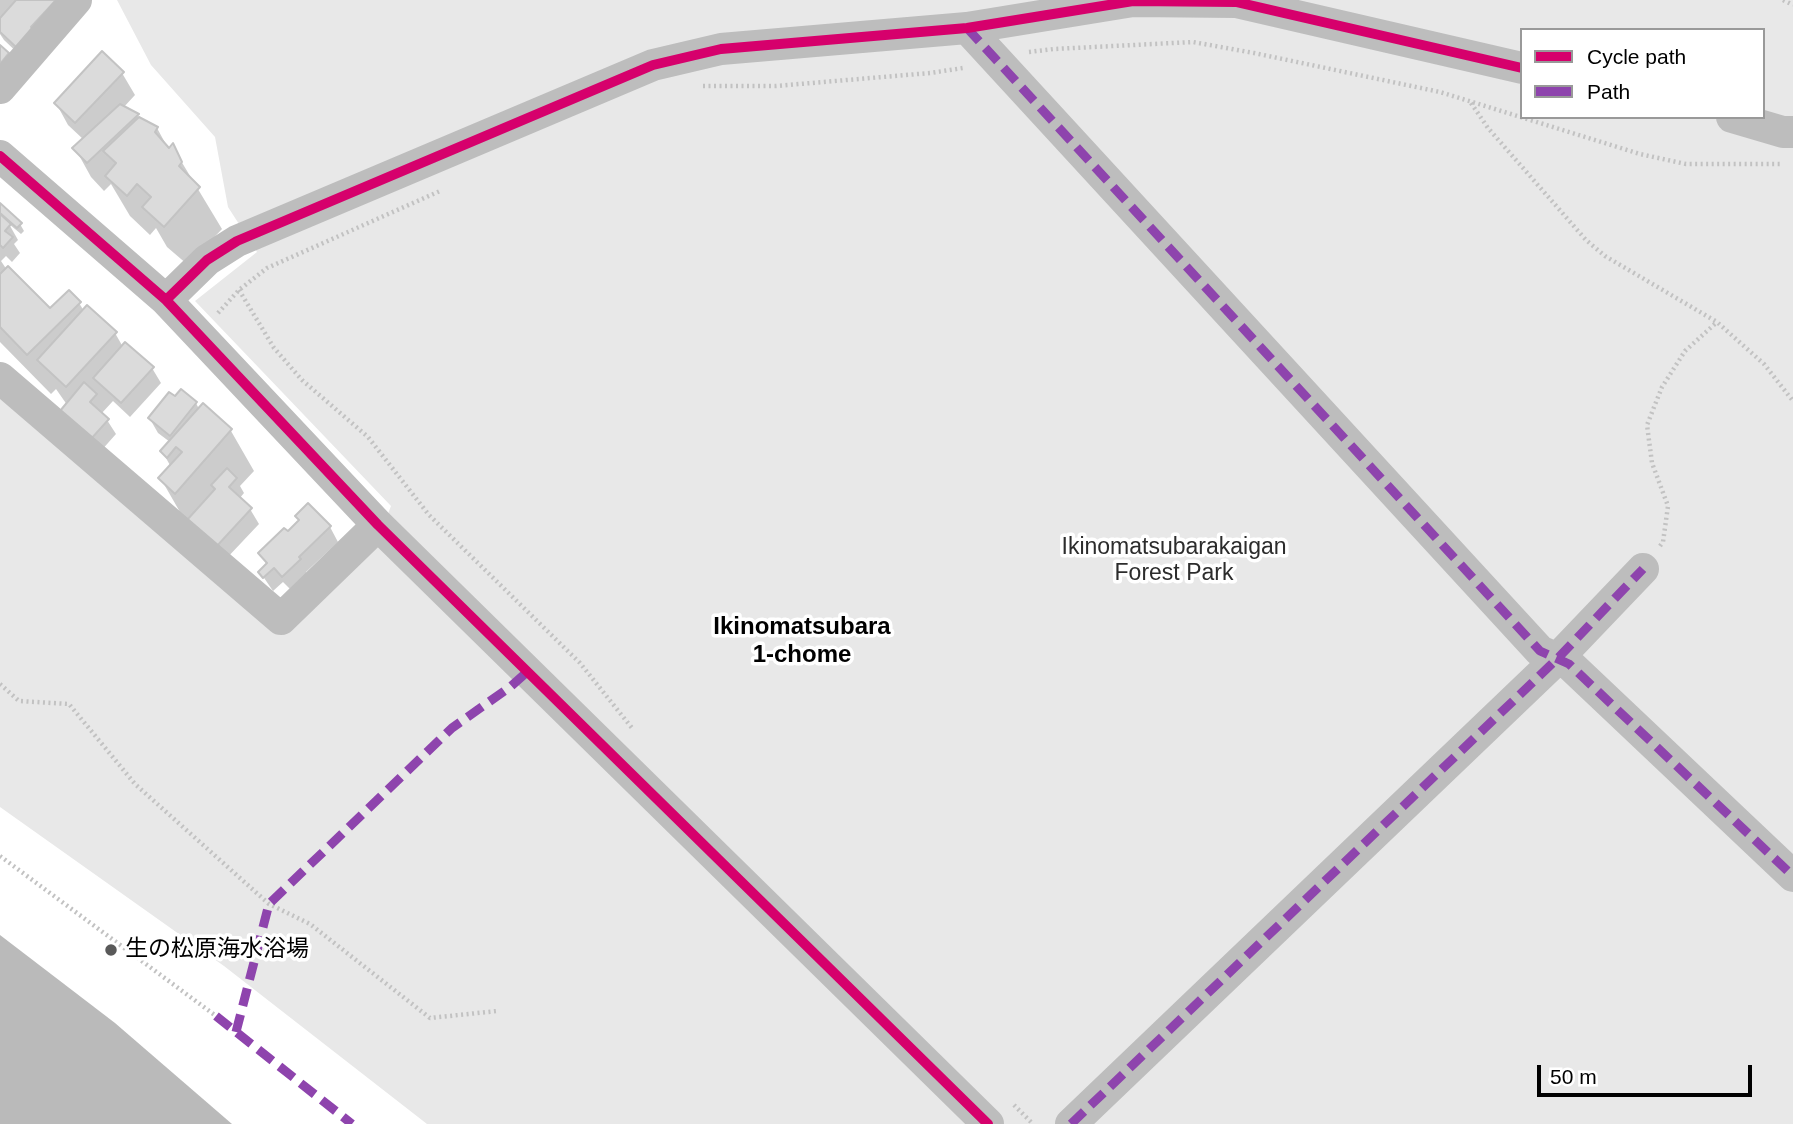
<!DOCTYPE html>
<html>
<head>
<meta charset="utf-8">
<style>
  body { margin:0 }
  #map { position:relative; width:1793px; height:1124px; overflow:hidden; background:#fff; font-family:Arial,sans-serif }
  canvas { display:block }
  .legend { position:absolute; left:1520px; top:28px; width:245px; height:91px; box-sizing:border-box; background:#fff; border:2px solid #999; margin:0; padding:9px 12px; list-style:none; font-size:21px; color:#000 }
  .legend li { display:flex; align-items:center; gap:14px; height:35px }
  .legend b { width:35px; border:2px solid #999 }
  .scale { position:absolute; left:1537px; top:1065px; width:215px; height:32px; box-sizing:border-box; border:4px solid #000; border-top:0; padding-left:9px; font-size:21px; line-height:24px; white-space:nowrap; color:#000; -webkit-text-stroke:5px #fff; paint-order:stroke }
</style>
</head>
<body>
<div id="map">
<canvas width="1793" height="1124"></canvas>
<ul class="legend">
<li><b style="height:9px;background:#d6006c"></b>Cycle path</li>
<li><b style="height:9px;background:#8e44ad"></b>Path</li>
</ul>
<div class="scale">50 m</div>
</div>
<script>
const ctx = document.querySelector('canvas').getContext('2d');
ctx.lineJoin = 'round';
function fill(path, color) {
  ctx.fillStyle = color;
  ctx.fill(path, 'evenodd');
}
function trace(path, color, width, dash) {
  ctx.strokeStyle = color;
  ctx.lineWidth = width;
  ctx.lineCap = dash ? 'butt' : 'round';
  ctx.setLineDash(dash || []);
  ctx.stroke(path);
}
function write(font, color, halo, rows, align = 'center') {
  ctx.font = font + ' Arial,"Noto Sans JP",sans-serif';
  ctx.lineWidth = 7;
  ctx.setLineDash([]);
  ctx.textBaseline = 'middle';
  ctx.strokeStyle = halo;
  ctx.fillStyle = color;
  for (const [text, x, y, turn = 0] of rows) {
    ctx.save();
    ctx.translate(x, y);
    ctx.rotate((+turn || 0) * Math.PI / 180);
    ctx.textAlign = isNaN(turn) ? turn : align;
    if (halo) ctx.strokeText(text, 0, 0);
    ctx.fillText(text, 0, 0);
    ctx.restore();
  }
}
const green = new Path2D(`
  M117 0H1793V1124H427L224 966 0 807V388L284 631 374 549 391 506 195 301 257 252 228 207 215 137 151 65ZM1522 30H1763V117H1522Z`);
const water = new Path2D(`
  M0 935 115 1023 232 1124H0Z`);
const shadow = new Path2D(`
  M0 0H68L25 60 4 40 0 34Z
  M122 73 135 95 123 108 157 128 169 150 172 146 222 229 188 265 167 247 156 228 150 235 130 216 111 184 104 191 91 177 75 148 84 140 68 125 56 103Z
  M0 206 20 224 24 231 21 234 9 224 18 240 14 244 20 253 12 262 6 256 1 261 7 270 50 310 79 303 84 311 115 333 123 347 152 368 161 383 130 417 113 401 101 414 107 420 116 434 100 452 56 389 51 394 0 342Z
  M196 403 199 409 203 405 231 431 254 471 240 486 244 493 239 499 250 509 259 524 225 560 184 519 161 479 171 467 162 451 170 442 158 433 150 419Z
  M308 506 330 527 338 542 306 572 308 575 291 590 283 582 273 591 260 572 267 565 260 553 288 534 300 522Z`);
const building = new Path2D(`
  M16 0H56L31 27 33 29 16 47 0 32V18Z
  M0 45 9 53 0 64Z
  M102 51 124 72 75 123 54 103Z
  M120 104 139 114 87 163 72 148Z
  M139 117 158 127 155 132 169 148 173 143 182 162 179 166 200 187 164 227 142 207 151 197 137 184 127 196 105 176 116 163 103 151Z
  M0 203 22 223 17 228 0 213Z
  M0 214 11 224 5 231 13 237 3 248 0 245Z
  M8 266 50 308 69 290 81 302 27 355 0 327V274Z
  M87 305 117 332 66 387 37 360Z
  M125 342 154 367 121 403 93 378Z
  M84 382 97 394 90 402 109 419 91 439 60 411Z
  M181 389 197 402 170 436 148 418 169 392 175 396Z
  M203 403 232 429 175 494 158 478 182 452 176 447 167 458 160 451Z
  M227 468 237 478 229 487 252 508 216 547 187 520 215 489 211 485Z
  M308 503 331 526 299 557 301 559 282 577 274 568 263 578 258 572 267 563 258 553 284 528 288 531 299 520 295 516Z`);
const path = new Path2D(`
  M1783 0 1793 5
  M1029 52 1054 49 1193 42 1254 53 1440 92 1640 154 1686 164H1781
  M703 86H776L930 73 963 68
  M1471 103 1488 128 1586 240 1605 256 1717 322 1764 364 1793 401
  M239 290 274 348 302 380 368 437 429 515 580 663 632 728
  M218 313 239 290 267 268 440 191
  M1660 546 1663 542 1668 506 1652 463 1647 425 1662 387 1685 351 1717 322
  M0 684 19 701 69 704 135 784 269 904 310 924 430 1018 497 1011
  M0 856 216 1016
  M1014 1105 1033 1124`);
const minor = new Path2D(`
  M967 28 1540 651 1569 664 1793 876
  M0 88 76 0
  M1732 117 1783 132H1793
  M0 156 166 300 378 525 988 1124
  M166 300 207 260 237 241 653 65 721 49 967 28 1133 1 1236 2 1522 68
  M0 378 281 619 378 525
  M1071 1124 1557 659 1643 569`);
const quiet = new Path2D(`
  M967 28 1540 651 1569 664 1793 876
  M216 1016 352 1124
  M236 1032 269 904 452 728 510 687 527 672
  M1071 1124 1557 659 1643 569`);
const cycleway = new Path2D(`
  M0 156 166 300 378 525 988 1124
  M166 300 207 260 237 241 653 65 721 49 967 28 1133 1 1236 2 1522 68`);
const markers = [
  [111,950,7,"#595959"]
];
const parkNames = [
  ["Ikinomatsubarakaigan",1174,548],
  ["Forest Park",1174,574]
];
const poiNames = [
  ["生の松原海水浴場",125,950]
];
const neighbourhoodNames = [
  ["Ikinomatsubara",802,627],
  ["1-chome",802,655]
];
fill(green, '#e8e8e8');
fill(water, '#bababa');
fill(shadow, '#0003');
fill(building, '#dbdbdb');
trace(building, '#c3c3c3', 2);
trace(path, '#c2c2c2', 4.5, [2, 3.5]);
trace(minor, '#bdbdbd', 32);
trace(quiet, '#8e44ad', 9, [18, 9]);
trace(cycleway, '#d6006c', 10);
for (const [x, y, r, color] of markers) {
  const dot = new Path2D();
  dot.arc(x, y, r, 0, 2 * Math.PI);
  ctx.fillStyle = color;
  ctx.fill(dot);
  trace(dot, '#fff', 2.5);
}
write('23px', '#2c2c2c', '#fff', parkNames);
write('23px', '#000', '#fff', poiNames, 'left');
write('bold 24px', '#000', '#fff', neighbourhoodNames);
</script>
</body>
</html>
